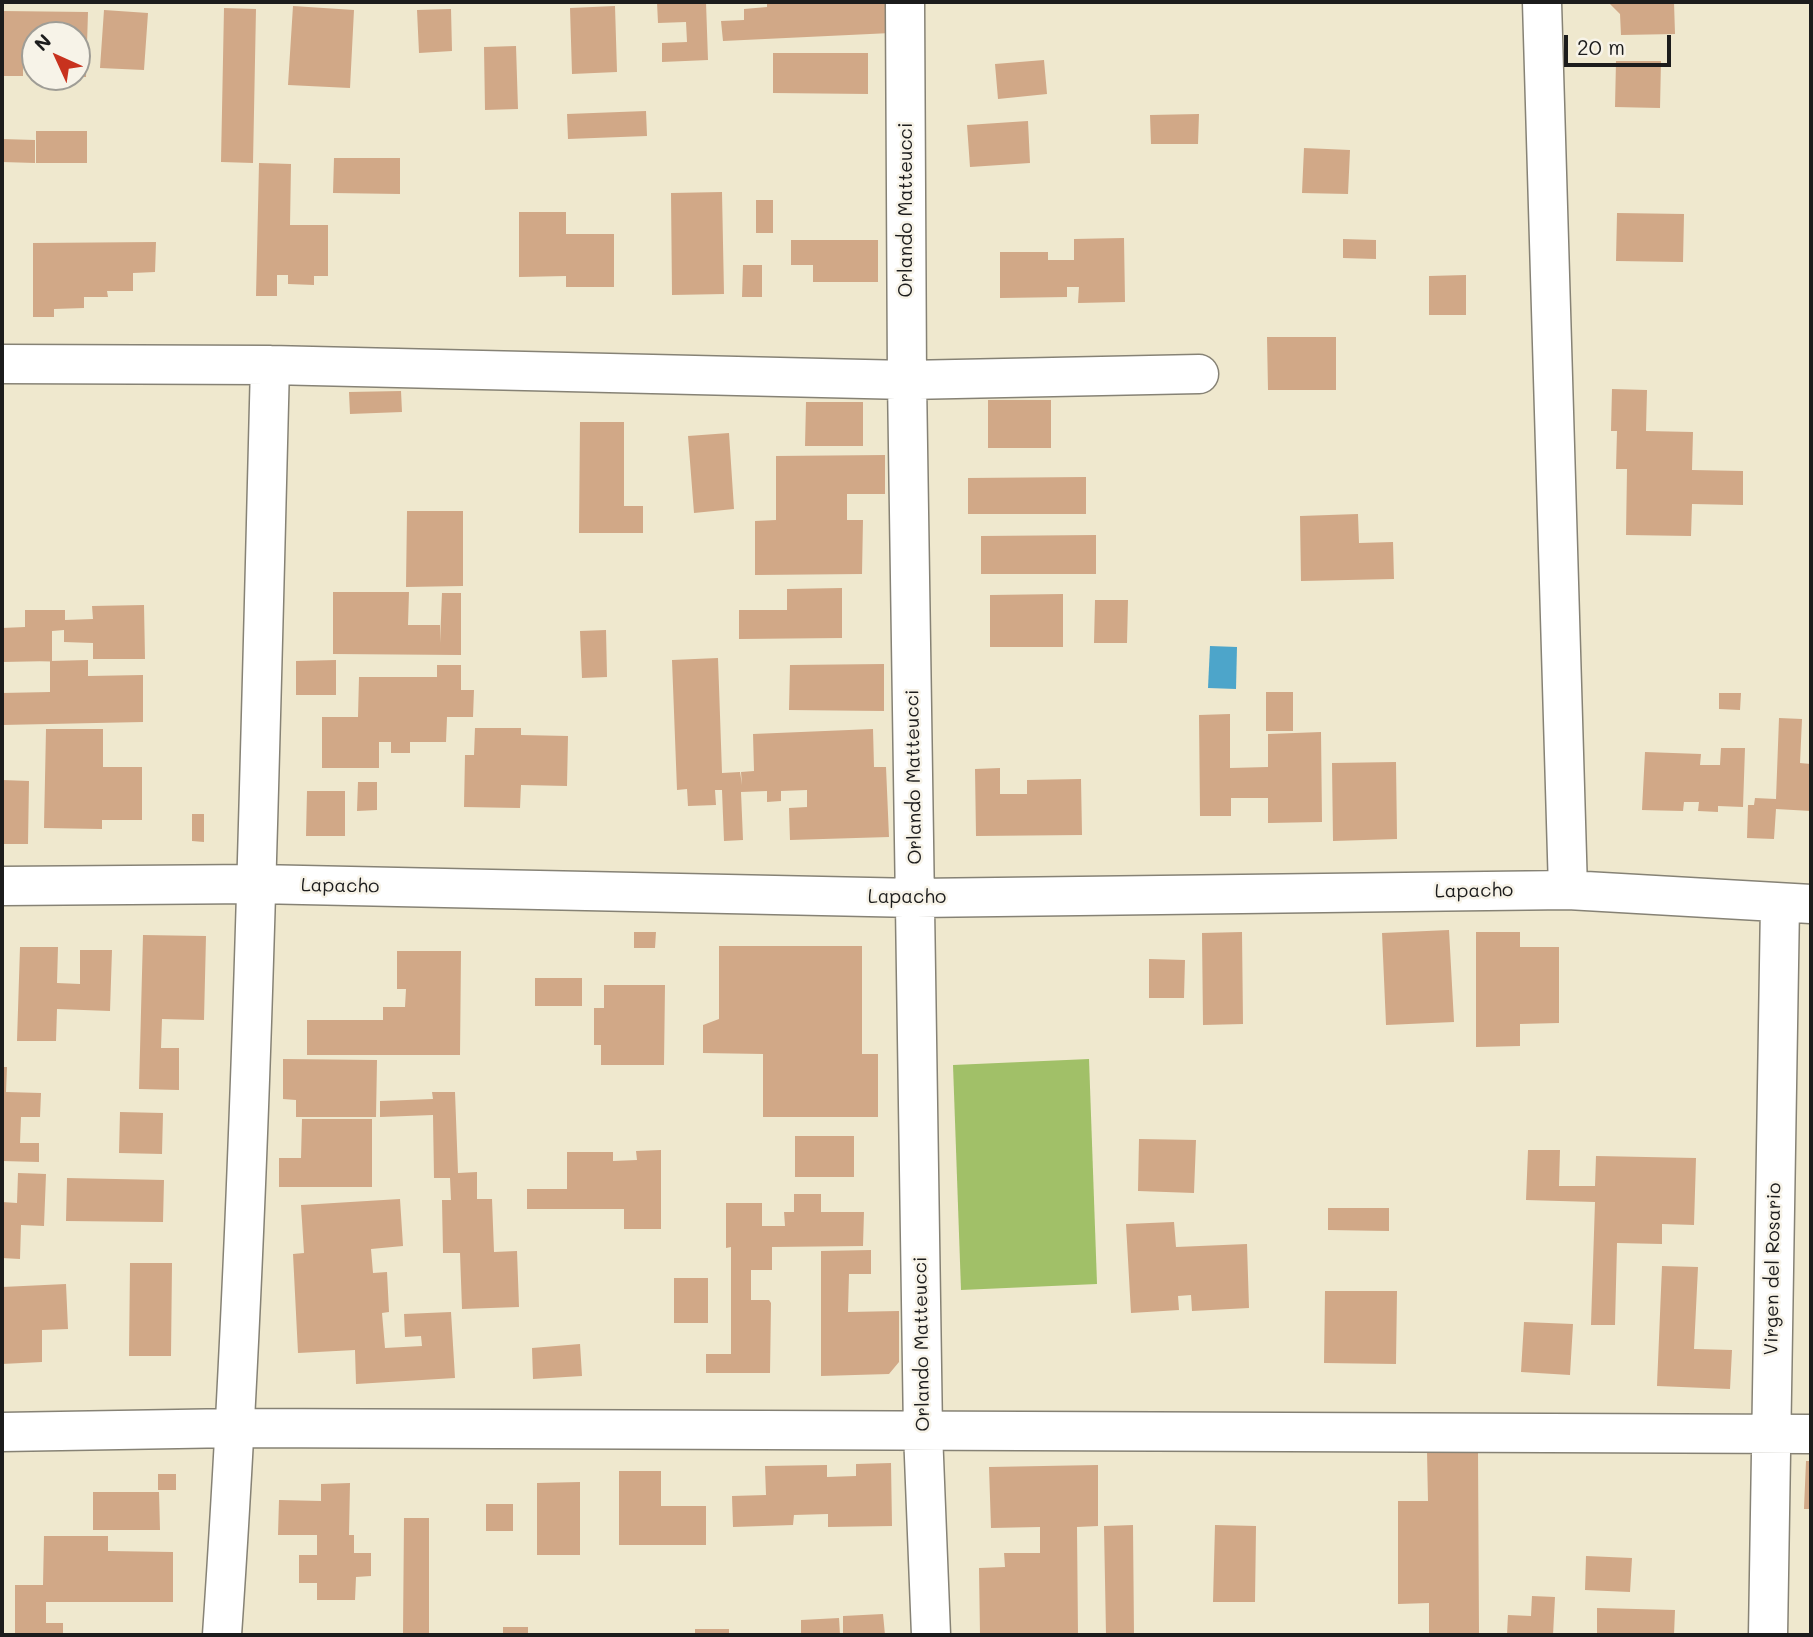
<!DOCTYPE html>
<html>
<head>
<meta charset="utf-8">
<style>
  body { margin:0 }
  #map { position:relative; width:1813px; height:1637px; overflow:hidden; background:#efe8ce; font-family:Mali,sans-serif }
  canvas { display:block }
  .frame { position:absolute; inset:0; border:4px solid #1c1c1c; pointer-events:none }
  .north { position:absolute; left:21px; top:21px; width:70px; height:70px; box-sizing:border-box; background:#f7f3e8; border:2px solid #9f9d96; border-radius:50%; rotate:315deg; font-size:19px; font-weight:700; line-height:28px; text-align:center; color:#1c1c1c }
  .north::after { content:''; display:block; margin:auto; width:24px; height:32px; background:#c8321e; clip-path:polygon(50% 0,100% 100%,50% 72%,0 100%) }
  .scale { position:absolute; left:1564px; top:35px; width:107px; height:32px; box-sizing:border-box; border:4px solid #1c1c1c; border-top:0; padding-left:9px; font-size:21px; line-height:24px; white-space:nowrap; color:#1c1c1c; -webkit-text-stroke:5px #f7f3e8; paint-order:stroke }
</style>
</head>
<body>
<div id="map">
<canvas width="1813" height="1637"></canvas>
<div class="frame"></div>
<div class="north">N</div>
<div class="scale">20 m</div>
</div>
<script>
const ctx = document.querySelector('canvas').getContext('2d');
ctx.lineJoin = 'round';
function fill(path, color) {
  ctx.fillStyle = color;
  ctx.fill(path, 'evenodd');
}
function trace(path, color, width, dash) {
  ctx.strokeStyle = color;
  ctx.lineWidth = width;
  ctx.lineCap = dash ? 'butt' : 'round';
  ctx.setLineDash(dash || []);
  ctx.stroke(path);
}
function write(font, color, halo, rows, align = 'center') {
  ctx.font = font + ' Mali,sans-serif';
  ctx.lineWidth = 5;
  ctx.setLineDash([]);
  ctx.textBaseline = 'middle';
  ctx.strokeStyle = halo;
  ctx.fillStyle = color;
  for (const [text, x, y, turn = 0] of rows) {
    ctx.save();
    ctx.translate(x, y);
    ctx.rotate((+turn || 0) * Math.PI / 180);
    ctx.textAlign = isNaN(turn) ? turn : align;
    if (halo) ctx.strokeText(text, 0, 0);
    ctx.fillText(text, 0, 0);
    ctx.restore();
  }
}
const green = new Path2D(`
  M1089 1059 1097 1284 961 1290 953 1065Z`);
const water = new Path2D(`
  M1210 646 1237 647 1236 689 1208 688Z`);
const building = new Path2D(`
  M657 2H706L708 60 662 62V43L687 42 686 22 658 23Z
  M767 2H889L891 33 723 41 721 21 744 20V9L767 7Z
  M1608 2H1674L1675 34 1621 35 1620 14Z
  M293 6 354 10 350 88 288 85Z
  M615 6 617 72 572 74 570 8Z
  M224 8 256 9 253 163 221 162Z
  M451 9 452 51 419 53 417 10Z
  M104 10 148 13 144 70 100 68Z
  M2 11 88 12 86 77H77V35H35V55H23V76H2Z
  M516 46 518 109 485 110 484 47Z
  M773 53H868V94L773 93Z
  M1044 60 1047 94 998 99 995 64Z
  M1616 61H1661L1660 108 1615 107Z
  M646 111 647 136 568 139 567 114Z
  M1199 114 1198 144H1151L1150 115Z
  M1028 121 1030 163 970 167 967 125Z
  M36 131H87V163H36Z
  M2 139 35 140V163L2 162Z
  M1304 148 1350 150 1348 194 1302 193Z
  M334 158H400V194L333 193Z
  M259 163 291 164 290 225H328V276H314V285L288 284V275H277V296H256Z
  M722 192 724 294 672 295 671 193Z
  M756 200H773V233H756Z
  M519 212H566V234H614V287H566V276L519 277Z
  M1617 213 1684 214 1683 262 1616 261Z
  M1124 238 1125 302 1078 303 1079 287H1067V297L1000 298V252H1048V260H1074V239Z
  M1343 239 1376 240V259L1343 258Z
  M791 240H878V282H813V265H791Z
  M156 242 155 272 133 273V291H107L108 297H84V308L54 309V317H33V243Z
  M743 265H762V297H742Z
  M1466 275V315H1429V276Z
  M1267 337H1336V390H1268Z
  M1612 389 1647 390 1646 431 1693 432 1692 470 1743 471V505L1692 504 1691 536 1626 535 1627 469H1616L1617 431H1611Z
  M401 391 402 412 350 414 349 392Z
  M988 400H1051V448H988Z
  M806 402H863V446H805Z
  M580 422H624V506H643V533H579Z
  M729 433 734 509 694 513 688 436Z
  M885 455V494H847V520H863L862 574 755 575V521L776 520V456Z
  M1086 477V514H968V478Z
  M407 511H463V586L406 587Z
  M1358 514 1359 543 1393 542 1394 579 1301 581 1300 516Z
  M1096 535V574H981V536Z
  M842 588V638L739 639V610H787V589Z
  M333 592H409L408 625H440V643L442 593H461V655L333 654Z
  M1063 594V647H990V595Z
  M1095 600H1128L1127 643H1094Z
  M144 605 145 659H93V643L64 642V630L52 631V661L2 662V628L25 627V610H65V620L93 619 92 606Z
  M606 630 607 677 582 678 580 631Z
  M718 658 722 773 740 772 742 785 741 772 754 771 753 734 873 729 874 767H886L889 837 790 840 789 808 807 807V790L781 791V801L767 802V791L741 792 743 840 724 841 722 790H715L716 805 688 806 687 789 677 790 672 660Z
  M88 660V676L143 675V722L2 725V693L50 692V661Z
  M336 660V695H296V661Z
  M884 664V711L789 710 790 665Z
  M437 665H461V690H474L473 717H447L446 742H410V753H391V742H379V768H322V717H358L359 677H437Z
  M1266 692H1293V731H1266Z
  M1719 693H1741L1740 710 1719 709Z
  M1230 714V768L1268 767V734L1321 732 1322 822 1268 823V798H1231V816H1200L1199 715Z
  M1779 718 1802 719 1800 763 1811 764V811L1776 809 1774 839 1747 838 1748 805H1754L1755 798 1776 799Z
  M475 728H521V735L568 736 567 786 521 785 520 808 464 807 465 755H474Z
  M46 729H103V767H142V820H102V829L44 828Z
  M1721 748H1745L1743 807 1718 806V812L1698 811 1699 802H1684L1683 811 1642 810 1645 752 1701 754 1700 765H1720Z
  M1396 762 1397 839 1333 841 1332 763Z
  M1000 768V794H1027V780L1081 779 1082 835 976 836 975 769Z
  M2 780 29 781 28 844H2Z
  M358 782H377V810L357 811Z
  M307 791H345V836H306Z
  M192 814H204V842L192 841Z
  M1449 930 1454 1022 1386 1025 1382 933Z
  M634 932H656L655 948H634Z
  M1242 932 1243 1024 1203 1025 1202 933Z
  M1476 932H1520V947H1559V1023L1520 1024V1046L1476 1047Z
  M143 935 206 936 204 1020 162 1019 161 1048H179V1090L139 1089Z
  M719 946H862V1054H878V1117H763V1054L703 1053V1025L719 1019Z
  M20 947H58L57 983 80 984V950H112L110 1011 57 1009 56 1041H17Z
  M397 951H461L460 1055H307V1020H383V1007H405L406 989H397Z
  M1149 959 1185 960 1184 998H1149Z
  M535 978H582V1006H535Z
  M604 985H665L664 1065H601V1045H594V1008H604Z
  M283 1059 377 1060 376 1117H296V1100L283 1099Z
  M2 1067H7L6 1092 41 1093 40 1117H21L20 1143H39V1162L2 1161Z
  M432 1092H455L458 1173 477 1172V1199H492L494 1252 517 1251 519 1307 462 1309 460 1253H443L442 1200H451L450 1178H434L433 1115 380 1117V1101L433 1099Z
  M120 1112 163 1113 162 1154 119 1153Z
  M302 1119H372V1187H279V1158H301Z
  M795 1136H854V1177H795Z
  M1139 1139 1196 1140 1194 1193 1138 1191Z
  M661 1150V1229H624V1209H527V1189H567V1152H613V1161L637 1160 636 1151Z
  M1528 1150H1560L1559 1186H1595L1596 1156 1696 1158 1694 1225 1662 1224V1244L1617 1243 1615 1325H1591L1595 1202 1526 1200Z
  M18 1173 46 1174 44 1226 21 1225 20 1259 2 1258V1202L17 1203Z
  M67 1178 164 1180 163 1222 66 1221Z
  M794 1194H821V1212H864L863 1246 772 1247V1270H751V1300H769L771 1303 770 1373H706V1354H731V1247L726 1248V1203H762V1226H785L784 1212H794Z
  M400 1199 403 1246 371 1249 373 1273 387 1272 389 1312 382 1313 385 1348 422 1346 421 1336 405 1337 404 1314 451 1312 455 1378 356 1384 355 1350 298 1353 293 1254 304 1253 301 1205Z
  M1328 1208H1389V1231L1328 1230Z
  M1174 1222 1176 1247 1247 1244 1249 1308 1192 1311 1191 1295 1178 1296 1179 1310 1131 1313 1126 1224Z
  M871 1250V1274H849L848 1312 899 1311V1362L889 1374 821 1376V1251Z
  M130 1263H172L171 1356H129Z
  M1662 1266 1698 1267 1694 1349 1732 1350 1730 1389 1657 1386Z
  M674 1278H708V1323H674Z
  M66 1284 68 1329 42 1330V1362L2 1364V1287Z
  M1325 1291H1397L1396 1364 1324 1363Z
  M1524 1322 1573 1324 1570 1375 1521 1372Z
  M580 1344 582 1376 533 1379 532 1348Z
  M1478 1450 1479 1635H1429V1603L1398 1604V1501H1428L1427 1451Z
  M1806 1461H1811V1509H1804Z
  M891 1463 892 1526 828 1527V1514L794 1515 793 1525 733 1527 732 1496 766 1495 765 1466 827 1465V1477L856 1476V1464Z
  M1098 1465V1526L1077 1527 1078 1635H980L979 1568 1005 1567 1004 1553H1040V1527L991 1528 989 1467Z
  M619 1471H661V1506H706V1545H619Z
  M158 1474H176V1490H158Z
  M580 1482V1555H537V1483Z
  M350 1483 349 1535H354V1553H371V1576L356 1577 355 1600H317V1583H299V1555H317V1535H278L279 1500 321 1501V1484Z
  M93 1492H159L160 1530H93Z
  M486 1504H513V1531H486Z
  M404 1518H429V1635H403Z
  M1133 1525 1134 1635H1106L1104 1526Z
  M1215 1525 1256 1526 1255 1602H1213Z
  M44 1536H108V1551L173 1552V1602H46V1623H63V1635H15V1585H43Z
  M1586 1556 1632 1558 1630 1592 1585 1590Z
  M1532 1596 1555 1597 1553 1635H1507L1508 1615 1531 1616Z
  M1597 1608 1675 1610 1674 1635H1597Z
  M883 1614 885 1635H843V1616Z
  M839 1618 840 1635H801V1620Z
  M503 1627H528V1635H503Z
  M695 1629H729V1635H695Z`);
const street = new Path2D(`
  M905 2 907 380 923 1432 931 1635
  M1542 2 1568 890
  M2 364 270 365 907 380 1199 374
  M2 886 256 884 916 898 1568 890 1811 904
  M2 1432 236 1428 1811 1434
  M222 1635C251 1212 259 788 270 365
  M1768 1635 1780 904`);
const streetNames = [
  ["Orlando Matteucci",906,210,-90],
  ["Orlando Matteucci",914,777,-91],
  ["Lapacho",340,886,1],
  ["Lapacho",1474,891,-1],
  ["Lapacho",907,897],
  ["Virgen del Rosario",1773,1269,-89],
  ["Orlando Matteucci",922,1344,-91]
];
fill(green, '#a1c068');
fill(water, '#4da5ca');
fill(building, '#d1a887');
trace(street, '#868275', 41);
trace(street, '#fff', 38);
write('19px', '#1c1c1c', '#f7f3e8', streetNames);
</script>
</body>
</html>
